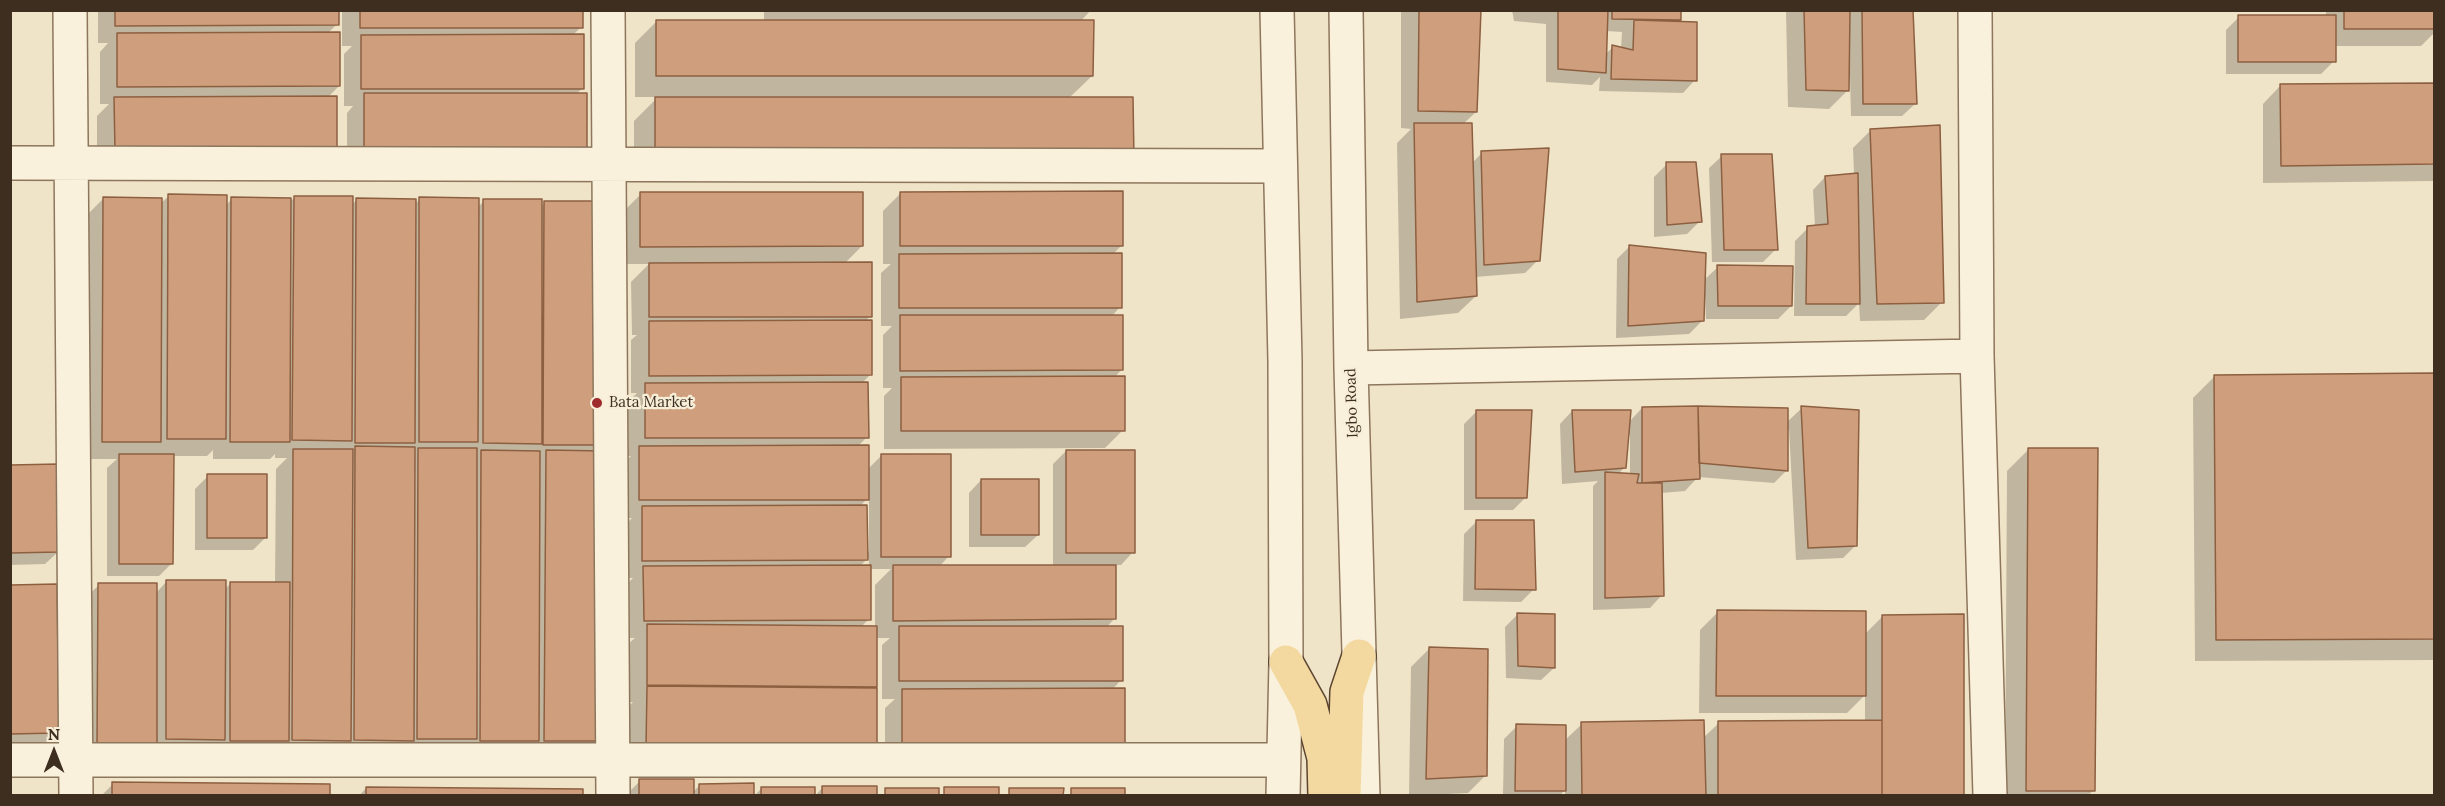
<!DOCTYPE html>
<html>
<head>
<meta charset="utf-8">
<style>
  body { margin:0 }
  #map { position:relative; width:2445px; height:806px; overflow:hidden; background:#f0e4c8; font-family:Lora,serif }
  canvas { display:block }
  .frame { position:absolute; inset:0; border:12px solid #3d2e20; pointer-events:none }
  .north { position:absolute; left:24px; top:722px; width:60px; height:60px; -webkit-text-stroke:4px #f7eed8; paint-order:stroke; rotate:0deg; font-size:16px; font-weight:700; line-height:24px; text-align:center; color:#3d2e20 }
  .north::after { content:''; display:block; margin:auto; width:21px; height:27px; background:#3d2e20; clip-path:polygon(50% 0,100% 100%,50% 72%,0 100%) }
</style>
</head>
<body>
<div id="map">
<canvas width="2445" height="806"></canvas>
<div class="frame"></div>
<div class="north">N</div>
</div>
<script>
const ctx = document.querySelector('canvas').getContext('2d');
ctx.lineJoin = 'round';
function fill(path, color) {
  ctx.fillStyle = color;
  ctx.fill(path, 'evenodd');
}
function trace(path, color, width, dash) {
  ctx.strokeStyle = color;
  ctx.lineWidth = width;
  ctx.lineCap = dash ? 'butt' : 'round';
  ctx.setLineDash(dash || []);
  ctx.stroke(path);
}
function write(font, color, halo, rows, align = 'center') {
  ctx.font = font + ' Lora,serif';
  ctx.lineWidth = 4.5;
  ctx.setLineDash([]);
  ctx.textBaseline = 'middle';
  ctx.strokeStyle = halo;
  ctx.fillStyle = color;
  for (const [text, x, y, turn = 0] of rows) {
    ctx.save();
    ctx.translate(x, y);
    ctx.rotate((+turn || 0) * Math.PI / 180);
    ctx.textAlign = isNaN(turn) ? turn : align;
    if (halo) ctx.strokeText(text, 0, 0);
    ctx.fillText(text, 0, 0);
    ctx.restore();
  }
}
const shadow = new Path2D(`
  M98 10H337V24L328 33 339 86 327 98 97 169V116L109 104H100V52L108 43H98Z
  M342 10H581V27L573 35 583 88 576 94 347 166V113L353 106H344V54L352 46H342Z
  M764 10H1091L1080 22 1092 76 1069 98 1111 181H634V121L658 97H635V43L657 21H764Z
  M1401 10H1480L1476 112 1462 125 1472 163 1482 153 1538 260 1525 273 1475 277 1476 296 1458 313 1400 319 1397 143 1411 129 1401 128Z
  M1512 10H1679V19L1677 22 1695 80 1683 93 1599 91 1600 77 1592 85 1546 82V24L1514 21ZM1606 31 1622 32 1621 49 1613 47 1605 55Z
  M1786 10H1912L1915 104 1902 116H1851L1850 77H1848L1847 91 1829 109 1788 107Z
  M2326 10H2434V33L2421 46H2334V61L2321 74H2226V30L2239 17H2326Z
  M2434 85V181L2263 183V104L2280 86Z
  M1871 130 1942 302 1924 320 1860 321 1859 303 1846 316H1794L1795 241 1808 228 1815 227 1813 190 1825 177 1854 174 1853 148Z
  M1722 156 1776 249 1763 262H1712L1709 168Z
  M1667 164 1700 221 1687 234 1654 237V177Z
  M901 193 1122 245 1112 255 1120 307 1112 316 1122 369 1114 378 1123 430 1105 448 884 449V396L892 388H883V335L892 326H881V273L891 264H883V211Z
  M641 194 862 246 844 264 870 316 865 322 870 375 861 384 867 437 857 447 867 470 882 455 949 556 939 567 1053 566V464L1066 451 1133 552 1121 565H1114V619L1106 628 1121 680 1112 690 885 762V708L895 699H882V645L890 638H876L875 686 872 690 629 764V706L633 702H629V643L635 638H627L626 585 633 578H625V525L632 518H621V465L631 456H628V402L637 393H631V340L637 335H632L631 282 649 264H623V212ZM869 497V552H866L859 507ZM869 557V567H859ZM869 569H891L875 585V628L861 627 869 619Z
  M169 196 226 205 232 199 289 203 294 198 351 205 357 200 415 204 420 199 477 208 484 201 541 207 545 203H602L603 741 585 759 80 760 81 602 99 585 156 593 166 582 224 590 231 583 275 584 276 469 287 458H275V454L270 459H213V450L207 456H172V563L159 576H107V468L117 459H85V217L103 199 160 204Z
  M1630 246 1703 281 1718 267 1791 306 1778 319H1706L1705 295H1703L1702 321 1689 334 1616 338 1617 259Z
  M2434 375V660L2195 661 2193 398 2215 376Z
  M1642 408 1787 422 1802 408 1855 546 1843 558 1796 560 1789 429H1787V470L1774 483 1698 477 1685 491 1661 493 1662 595 1650 608 1593 610V486L1598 481 1562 484 1560 424 1572 411 1629 422ZM1627 435H1630V475L1618 474 1625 467Z
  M1477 411 1526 497 1513 510H1464V424Z
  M2029 449 2093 790 2088 796H2005L2007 471Z
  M10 466 58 552 45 564 10 565Z
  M208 476 266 537 253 550H195V489Z
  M981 480 1038 535 1025 547H969V493Z
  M1477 521 1534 589 1521 602 1463 601 1464 534Z
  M10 586 57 733 40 751H10Z
  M1718 612 1865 634 1882 617 1963 796H1565V790L1559 796H1503L1504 739 1517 726 1564 741 1582 724 1703 738 1719 723 1865 722V695L1847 713H1699L1700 630Z
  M1517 615 1554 668 1541 680 1506 678 1505 627Z
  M1429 649 1486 775 1468 793 1409 796 1411 667Z
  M640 781 692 793 700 785 753 796H625Z
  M113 784 328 796H101Z
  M823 787 875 796H815Z
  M366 788 582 796H359Z
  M762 788 814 796H754Z`);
const building = new Path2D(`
  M115 10H339V25L115 26Z
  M360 10H583V28H360Z
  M1419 10H1481L1477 112 1418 111Z
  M1558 10H1608L1606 73 1558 69Z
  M1612 10H1681V20L1612 19Z
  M1804 10H1850L1849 91 1806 90Z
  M1862 10H1913L1917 104H1863Z
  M2344 10H2434V29H2344Z
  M2238 15H2336V62H2238Z
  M656 20H1094L1093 76H656Z
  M1634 20 1697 22V81L1611 79 1612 45 1633 50Z
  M340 32V86L117 87V33Z
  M584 34V89H361V35Z
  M2434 83V164L2281 166 2280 84Z
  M364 93H587V148L364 149Z
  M337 96V151L115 152 114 97Z
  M655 97H1133L1134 160H655Z
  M1414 123H1472L1477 296 1417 302Z
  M1940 125 1944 303 1877 304 1870 129Z
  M1549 148 1540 261 1484 265 1481 151Z
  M1721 154H1772L1778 250H1724Z
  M1666 162H1696L1702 222 1667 225Z
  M1858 173 1860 304H1806L1807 226 1828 224 1825 176Z
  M1123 191V246H900V192Z
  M640 192H863V246L640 247Z
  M168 194 227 195 226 439H167Z
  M294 196H353L352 441 292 440Z
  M103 197 162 198 161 442H102Z
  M231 197 291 198 290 442H230Z
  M419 197 479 198 478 442H419Z
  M356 198 416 199 415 443H355Z
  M483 199H542V444L483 443Z
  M544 201H604L603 445H543Z
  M1629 245 1706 253 1704 321 1628 326Z
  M1122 253V308H899V254Z
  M872 262V317H649V263Z
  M1717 265 1793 266 1792 306H1718Z
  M900 315H1123V370L900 371Z
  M872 320V375L649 376V321Z
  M2434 373V639L2216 640 2214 375Z
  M1125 376V431H901V377Z
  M868 382 869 438H645V383Z
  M1698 406 1700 479 1642 483V407Z
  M1698 406 1788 408V471L1699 463Z
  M1801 406 1859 410 1857 546 1808 548Z
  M1476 410H1532L1527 498H1476Z
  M1572 410H1631L1626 468 1575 472Z
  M869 445V500H639V446Z
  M355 446 415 447 414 741 354 740Z
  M418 448H477V739H417Z
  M2028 448H2098L2095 791H2026Z
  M293 449H353L351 741 292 740Z
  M481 450 540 451 539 741H480Z
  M546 450 605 451 604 741H544Z
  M1066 450H1135V553H1066Z
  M119 454H174L173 564H119Z
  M881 454H951V557H881Z
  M59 464 60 552 10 553V465Z
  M1605 472 1639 474 1637 483H1662L1664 596 1605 598Z
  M207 474H267V538H207Z
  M981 479H1039V535H981Z
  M867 505 868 560 642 561V506Z
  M1476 520H1534L1536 590 1475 589Z
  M871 565V620L644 621 643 566Z
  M893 565H1116V619L893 621Z
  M166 580H226L225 740 166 739Z
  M230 582H290L289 741H230Z
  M98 583H157V743H97Z
  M57 584 59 733 10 734V585Z
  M1717 610 1866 611V696H1716Z
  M1517 613 1555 614V668L1518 666Z
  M1964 614V796H1882V615Z
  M647 624 877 626V687L647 685Z
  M899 626H1123V681H899Z
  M1429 647 1488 649 1487 776 1426 779Z
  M647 686 877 688V749L646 747Z
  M1125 688V744H902V689Z
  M1704 720 1706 796H1582L1581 722Z
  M1882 720V796H1718V721Z
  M1516 724 1566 725V791H1515Z
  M639 779H694V796H639Z
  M112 782 330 784V796H112Z
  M754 783V796H699V784Z
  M822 786H877V796H822Z
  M366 787 583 789V796H366Z
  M761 787H815V796H761Z
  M944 787H999V796H944Z
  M885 788H939V796H885Z
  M1009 788H1064L1063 796H1009Z
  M1071 788H1125V796H1071Z`);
const minor = new Path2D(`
  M70 10 76 796
  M608 10 613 796
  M1277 10 1285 361 1286 662 1283 796
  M1346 10 1351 368 1363 796
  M1975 10 1977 356 1990 796
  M10 163 1280 166
  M1351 368 1977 356
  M10 760H1283`);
const major = new Path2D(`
  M1286 662 1310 705 1324 758 1325 796
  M1344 796 1347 692 1359 656`);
const markers = [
  [597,403,6,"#9e2a2b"]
];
const poiNames = [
  ["Bata Market",609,403]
];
const streetNames = [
  ["Igbo Road",1352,403,-92]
];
fill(shadow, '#0003');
fill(building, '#cf9f7d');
trace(building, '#8d5f41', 1.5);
trace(minor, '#8d765c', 36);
trace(major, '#5b4430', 36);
trace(minor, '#faf1dc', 33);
trace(major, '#f3d9a0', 33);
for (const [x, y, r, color] of markers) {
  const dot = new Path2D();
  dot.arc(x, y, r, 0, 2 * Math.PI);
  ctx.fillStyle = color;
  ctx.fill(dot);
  trace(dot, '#f7eed8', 2);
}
write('15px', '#3d2e20', '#f7eed8', poiNames, 'left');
write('15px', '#3d2e20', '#f7eed8', streetNames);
</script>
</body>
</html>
